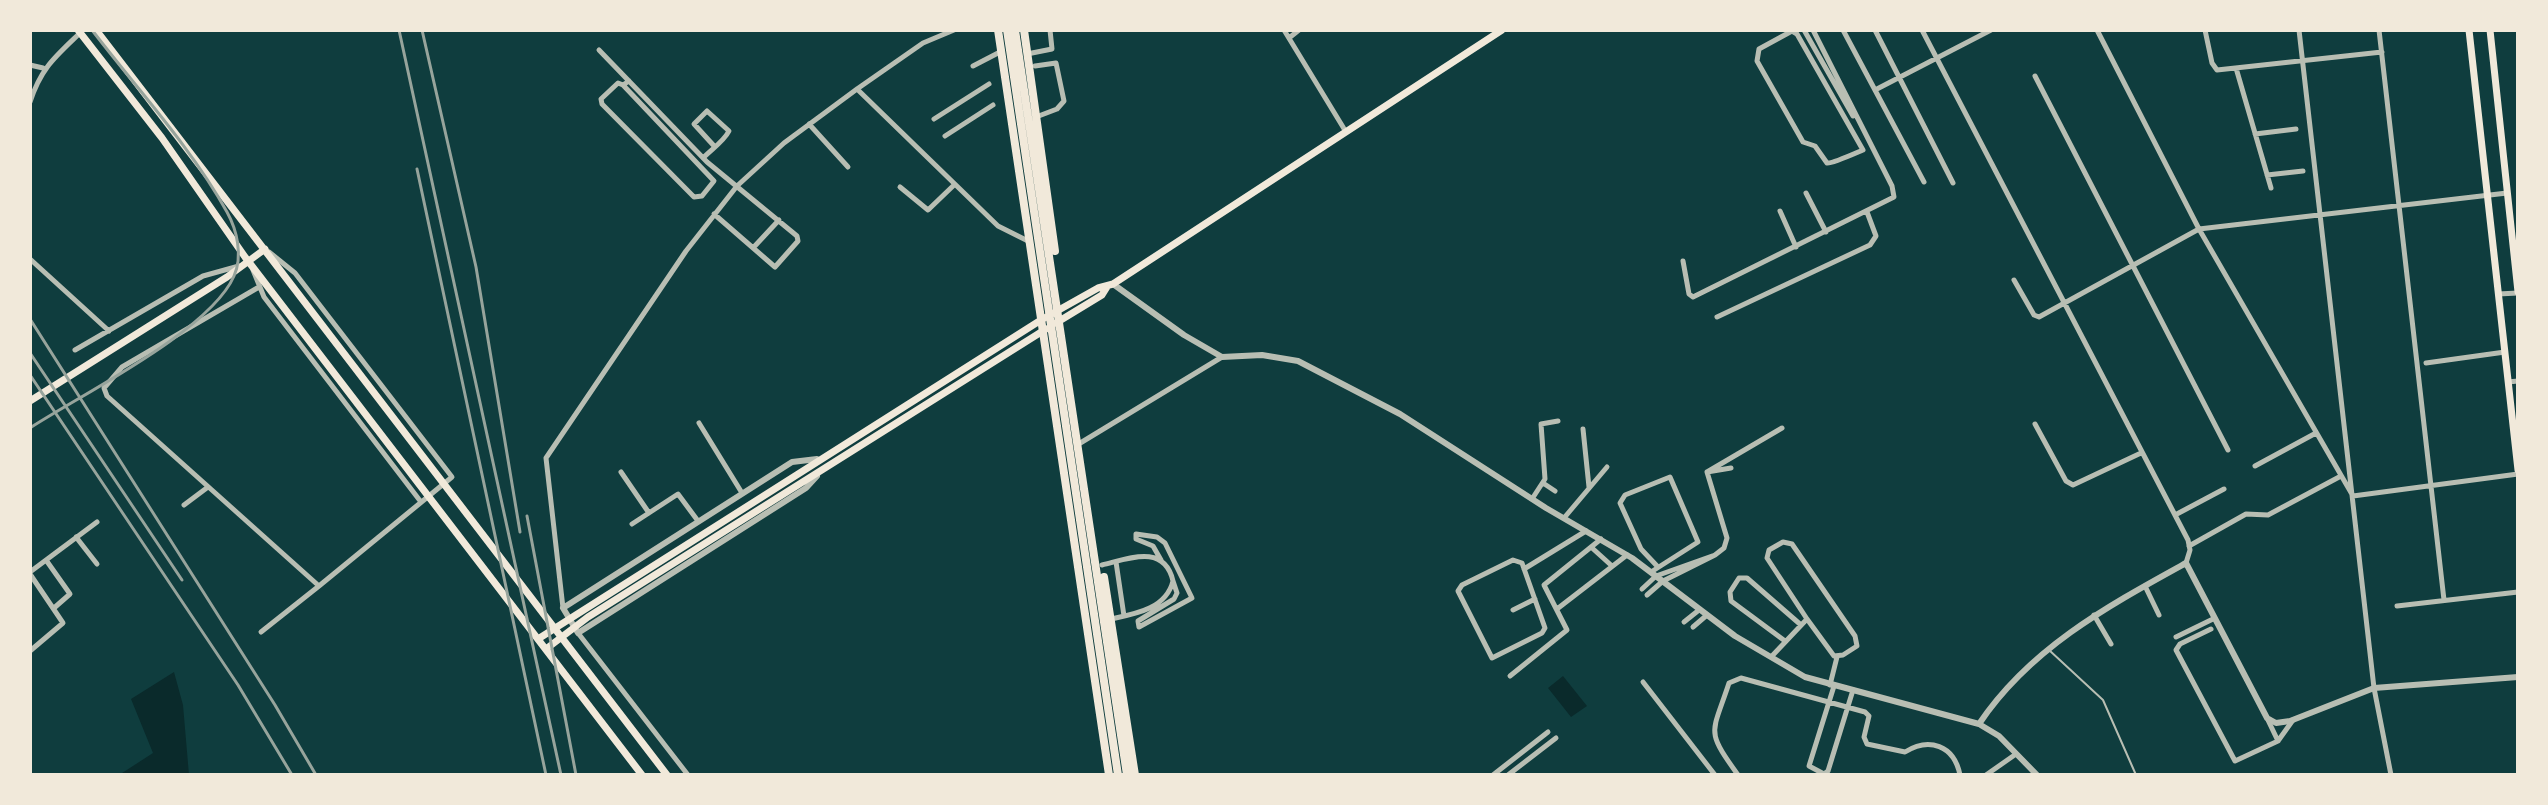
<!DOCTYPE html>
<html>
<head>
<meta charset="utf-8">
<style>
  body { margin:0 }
  #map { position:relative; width:2548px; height:805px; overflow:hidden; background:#0f3d3e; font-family:"DejaVu Sans",sans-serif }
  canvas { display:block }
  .frame { position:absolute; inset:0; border:32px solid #f1e9da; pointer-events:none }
</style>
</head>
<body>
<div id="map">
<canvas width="2548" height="805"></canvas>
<div class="frame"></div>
</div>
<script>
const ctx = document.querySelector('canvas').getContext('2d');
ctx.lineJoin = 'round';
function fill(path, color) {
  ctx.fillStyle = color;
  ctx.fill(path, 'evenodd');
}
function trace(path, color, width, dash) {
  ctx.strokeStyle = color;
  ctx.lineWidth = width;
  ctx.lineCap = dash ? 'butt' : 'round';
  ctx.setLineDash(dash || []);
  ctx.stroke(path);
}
const water = new Path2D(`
  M174 672 183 705 189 775H119L153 753 131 699Z
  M1563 676 1587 706 1571 717 1548 688Z`);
const service = new Path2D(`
  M2049 650 2103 700 2136 775`);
const minor = new Path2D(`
  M1284 30 1346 132
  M1804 30 1853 116
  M1843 30 1924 182
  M1875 30 1953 183
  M1922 30 2188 540 2190 550 2186 563
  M2097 30 2199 229 2353 496 2518 474
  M2205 30 2212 63 2217 70 2382 52
  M2299 30 2374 688 2391 775
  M2379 30 2444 600
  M1792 31 1797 34 1863 150C1858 152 1832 164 1827 163L1815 146 1803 142 1757 61 1759 49Z
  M1289 38 1299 30
  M599 50 707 162 797 236 798 241 775 267 714 214
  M1027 54 1052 49 1050 30
  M30 65 43 68
  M973 66 1000 52
  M1035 66 1056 63 1064 101 1057 109 1036 117
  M2236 68 2271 188
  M2035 76 2228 450
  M623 85 714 181 702 196 694 197 602 104 601 99 618 83 623 85 629 81
  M857 89 998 226 1028 241
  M1875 90 1991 30
  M30 102C41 68 55 57 80 33
  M934 119 989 84
  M809 124 848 167
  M2255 134 2296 129
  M945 136 993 105
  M703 158C712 149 724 141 729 131L707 111 694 124 715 147
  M2267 175 2303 171
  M900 187 928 210 953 186
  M1806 193 1826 232
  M1780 211 1796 247
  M753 248 779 220
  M30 259 109 331
  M1683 261 1689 294 1693 297 1894 197 1892 186 1813 30
  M253 270 264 297 421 502
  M2014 280 2034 315 2039 317 2199 229 2507 193
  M259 287 122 367 104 388 107 396 319 586 452 477 295 273 269 252
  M2498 294 2518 293
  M1717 317 1870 245 1876 236 1867 212
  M75 350 203 276 239 266
  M2426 363 2505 352
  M2508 382 2518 381
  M699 423 742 493
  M2035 424 2066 481 2073 485 2141 453
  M1583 429 1589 487
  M1077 445 1222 357
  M2255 466 2316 433
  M621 472 649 513
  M1707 472 1731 468
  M1543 483 1555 491
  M1532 499 1545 479 1541 424 1558 421
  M184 505 208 487
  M2175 515 2224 489
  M1564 518 1607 467
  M632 524 678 494 698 521
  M76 537 97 564
  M2189 546 2246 514 2268 515 2341 476
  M1591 547 1612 566
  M1715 555 1724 548 1727 538 1707 472 1782 428
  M46 560 70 594 54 608
  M1161 560 1153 546 1136 539V534L1157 537 1165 543 1192 598 1139 627 1138 621 1174 599 1177 593 1173 581
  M1513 560 1522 563 1545 628 1542 633 1492 658 1458 591 1462 585Z
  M1116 562 1124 616
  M1102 565C1128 559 1164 543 1173 581 1166 609 1135 614 1111 619
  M1524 569 1586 531
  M30 572 97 522
  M1651 572 1698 542 1670 477 1625 495 1620 503 1641 549 1657 566
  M30 574 63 623 30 651
  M2145 586 2159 615
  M1642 589 1656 576 1715 555 1663 581 1647 595
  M2397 606 2518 592
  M563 608 546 458 638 322 686 251 737 186 784 143 857 89 923 43 954 30
  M1557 609 1627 555
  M1513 610 1535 599
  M2094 615 2111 644
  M1684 622 1699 610
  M1693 627 1707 615
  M2211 629 2180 644 2176 650 2235 761 2278 741 2293 720
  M261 632 319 586
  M578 633 688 775
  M2176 637 2213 619
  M1785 641 1731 601 1730 592 1739 578H1747L1801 625
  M1772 656 1807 619 1767 558 1769 550 1783 542 1792 544 1855 636 1857 646 1843 655 1834 656 1807 619
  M1510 676 1567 630 1544 585 1601 539
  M1643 682 1715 775
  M1830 685 1837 657
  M1834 686 1809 766 1824 774 1828 771 1853 690
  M2267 718 2278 741
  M1493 775 1548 732
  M1508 775 1556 738
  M1738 775C1705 729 1712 735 1729 683L1741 678 1865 712 1869 716 1864 737 1867 744 1905 752C1929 737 1954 745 1960 775
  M1986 775 2016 754`);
const tertiary = new Path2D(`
  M1113 284 1184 335 1222 357 1262 355 1298 361 1400 414 1546 508 1632 558 1735 636 1805 677 1979 724 1999 736 2037 775
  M817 476 806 488 578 633 563 608 792 462 817 459
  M1979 724C2030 648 2108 606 2186 563L2267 718 2276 723 2290 721 2374 688 2518 677`);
const secondary = new Path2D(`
  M78 30 162 138 245 257 642 775
  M96 30 667 775
  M2469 30 2518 470
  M2490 30 2518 292
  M1056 323 1102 295 1107 287
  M30 401 227 277 265 249
  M538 639 1041 320 1098 288 1113 284 1502 30
  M546 649 588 617 1046 329`);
const primary = new Path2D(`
  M998 30 1109 775
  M1007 30 1118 775
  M1015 30 1127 775
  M1024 30 1055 251
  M1104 577 1135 775`);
const rail = new Path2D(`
  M399 30 561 775
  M422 30 476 267 520 532
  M417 169 546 775
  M30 319 275 705 316 775
  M30 353 182 580
  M30 375 238 685 292 775
  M30 428C82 394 210 331 234 276 243 256 237 230 227 212 191 147 137 89 92 30
  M527 516 576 775`);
fill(water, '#0a2a2b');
trace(service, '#b8beb3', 2);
trace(minor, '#b8beb3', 5);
trace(tertiary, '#b8beb3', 6);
trace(secondary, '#f1e9da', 7);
trace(primary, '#f1e9da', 8);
trace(rail, '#97a49c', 3);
</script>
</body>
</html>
